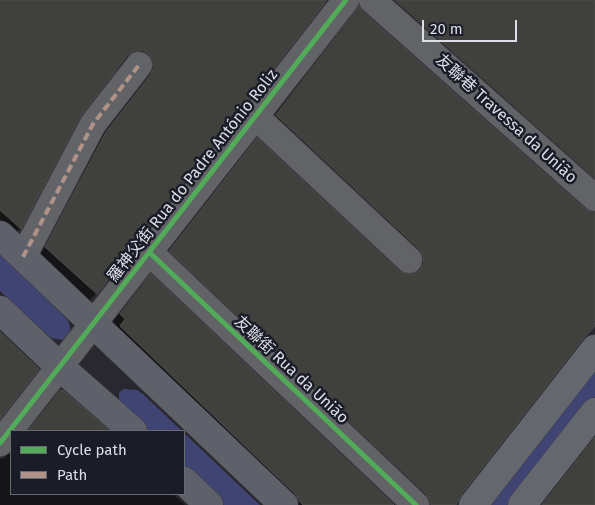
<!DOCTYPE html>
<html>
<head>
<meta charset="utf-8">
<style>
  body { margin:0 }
  #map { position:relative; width:595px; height:505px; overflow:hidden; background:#28282e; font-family:"Fira Sans",sans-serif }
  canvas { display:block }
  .legend { position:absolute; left:10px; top:430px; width:175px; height:65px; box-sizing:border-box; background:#1a1c28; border:1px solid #686a74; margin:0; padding:6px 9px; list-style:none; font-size:15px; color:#dddee7 }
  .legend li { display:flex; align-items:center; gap:10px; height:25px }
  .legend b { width:25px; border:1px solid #686a74 }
  .scale { position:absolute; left:422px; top:20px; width:95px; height:22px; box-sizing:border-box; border:2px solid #dddee7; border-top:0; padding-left:6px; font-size:15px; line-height:18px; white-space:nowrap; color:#dddee7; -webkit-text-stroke:4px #1a1c28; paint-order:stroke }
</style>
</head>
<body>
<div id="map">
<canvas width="595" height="505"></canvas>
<ul class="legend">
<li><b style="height:6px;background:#51ab58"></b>Cycle path</li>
<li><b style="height:6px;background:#af9288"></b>Path</li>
</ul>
<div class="scale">20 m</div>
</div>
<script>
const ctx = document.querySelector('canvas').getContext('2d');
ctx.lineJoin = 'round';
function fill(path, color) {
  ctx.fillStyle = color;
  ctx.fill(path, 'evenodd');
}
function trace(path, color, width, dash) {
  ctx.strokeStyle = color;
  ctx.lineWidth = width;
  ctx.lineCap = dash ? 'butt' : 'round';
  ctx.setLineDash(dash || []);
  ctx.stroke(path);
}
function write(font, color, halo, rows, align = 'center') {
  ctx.font = font + ' "Fira Sans","Noto Sans SC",sans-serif';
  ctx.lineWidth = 5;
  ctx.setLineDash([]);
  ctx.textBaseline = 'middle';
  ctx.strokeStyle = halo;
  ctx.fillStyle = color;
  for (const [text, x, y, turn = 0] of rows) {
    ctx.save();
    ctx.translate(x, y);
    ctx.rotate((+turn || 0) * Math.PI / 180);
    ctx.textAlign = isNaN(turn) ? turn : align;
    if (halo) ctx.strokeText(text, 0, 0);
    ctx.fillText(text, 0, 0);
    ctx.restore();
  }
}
const green = new Path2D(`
  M0 254 67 319C72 328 71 334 63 340L51 338 0 291Z
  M595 370V397L511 505H488Z
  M123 389 137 390 143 394 182 431H145L119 403V393Z
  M184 433 260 505H224L184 468Z`);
const shadow = new Path2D(`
  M0 0H595V324L577 344 460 495 454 505H400L152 270 239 158 257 140 398 272 406 276 401 268 258 134 341 27 359 9 584 210 593 214 587 205 363 7 356 3 322 4 96 293 78 312 27 266 122 68 115 69 80 114 20 228 2 246 0 245Z
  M151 276 392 505H269L102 333 132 294Z
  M61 391 107 431H25L39 413Z
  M595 433V505H539Z
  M11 449V494H173L185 505H0V459L4 458Z`);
const building = new Path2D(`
  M0 0H327L97 294 45 247 106 132 151 74 154 67 153 60 149 54 142 50 134 51 127 56 80 117 21 229 0 210Z
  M395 0H595V178Z
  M359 7 362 11 585 209 595 213V326L583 339 461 495 456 505H431L430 500 426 494 169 251 257 138 399 271 405 274H413L420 270 424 263 423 256 419 249 276 115Z
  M151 274 394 505H303L299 501 295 494 120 326 125 319 120 314Z
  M0 332 39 369 0 419Z
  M61 390 64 391 110 431H28Z
  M595 437V505H542Z`);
const street = new Path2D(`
  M372 0 595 198
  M255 116 409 260
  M149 252 416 505
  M23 257 93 124 139 65
  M0 443 346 0`);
const secondary = new Path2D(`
  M473 505 595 349
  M522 505 595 412`);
const primary = new Path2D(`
  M0 235 284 505
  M0 310 60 367 133 431
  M184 481 209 505`);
const quiet = new Path2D(`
  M23 257 93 124 139 65`);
const cycleway = new Path2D(`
  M149 252 416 505
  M0 443 346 0`);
const streetNames = [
  ["友聯巷 Travessa da União",506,119,42],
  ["羅神父街 Rua do Padre António Roliz",193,176,-52],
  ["友聯街 Rua da União",291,370,43]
];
fill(green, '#3f4472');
fill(shadow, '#0007');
fill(building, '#40413d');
trace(building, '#4e4e4f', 1);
trace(street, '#424348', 28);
trace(secondary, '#424348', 29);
trace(primary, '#424348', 29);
trace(street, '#626367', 26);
trace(secondary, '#65676f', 28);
trace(primary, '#5f616a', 28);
trace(quiet, '#af9288', 4, [8, 4]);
trace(cycleway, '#51ab58', 5);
write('16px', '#dddee7', '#1a1c28', streetNames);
</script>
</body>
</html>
